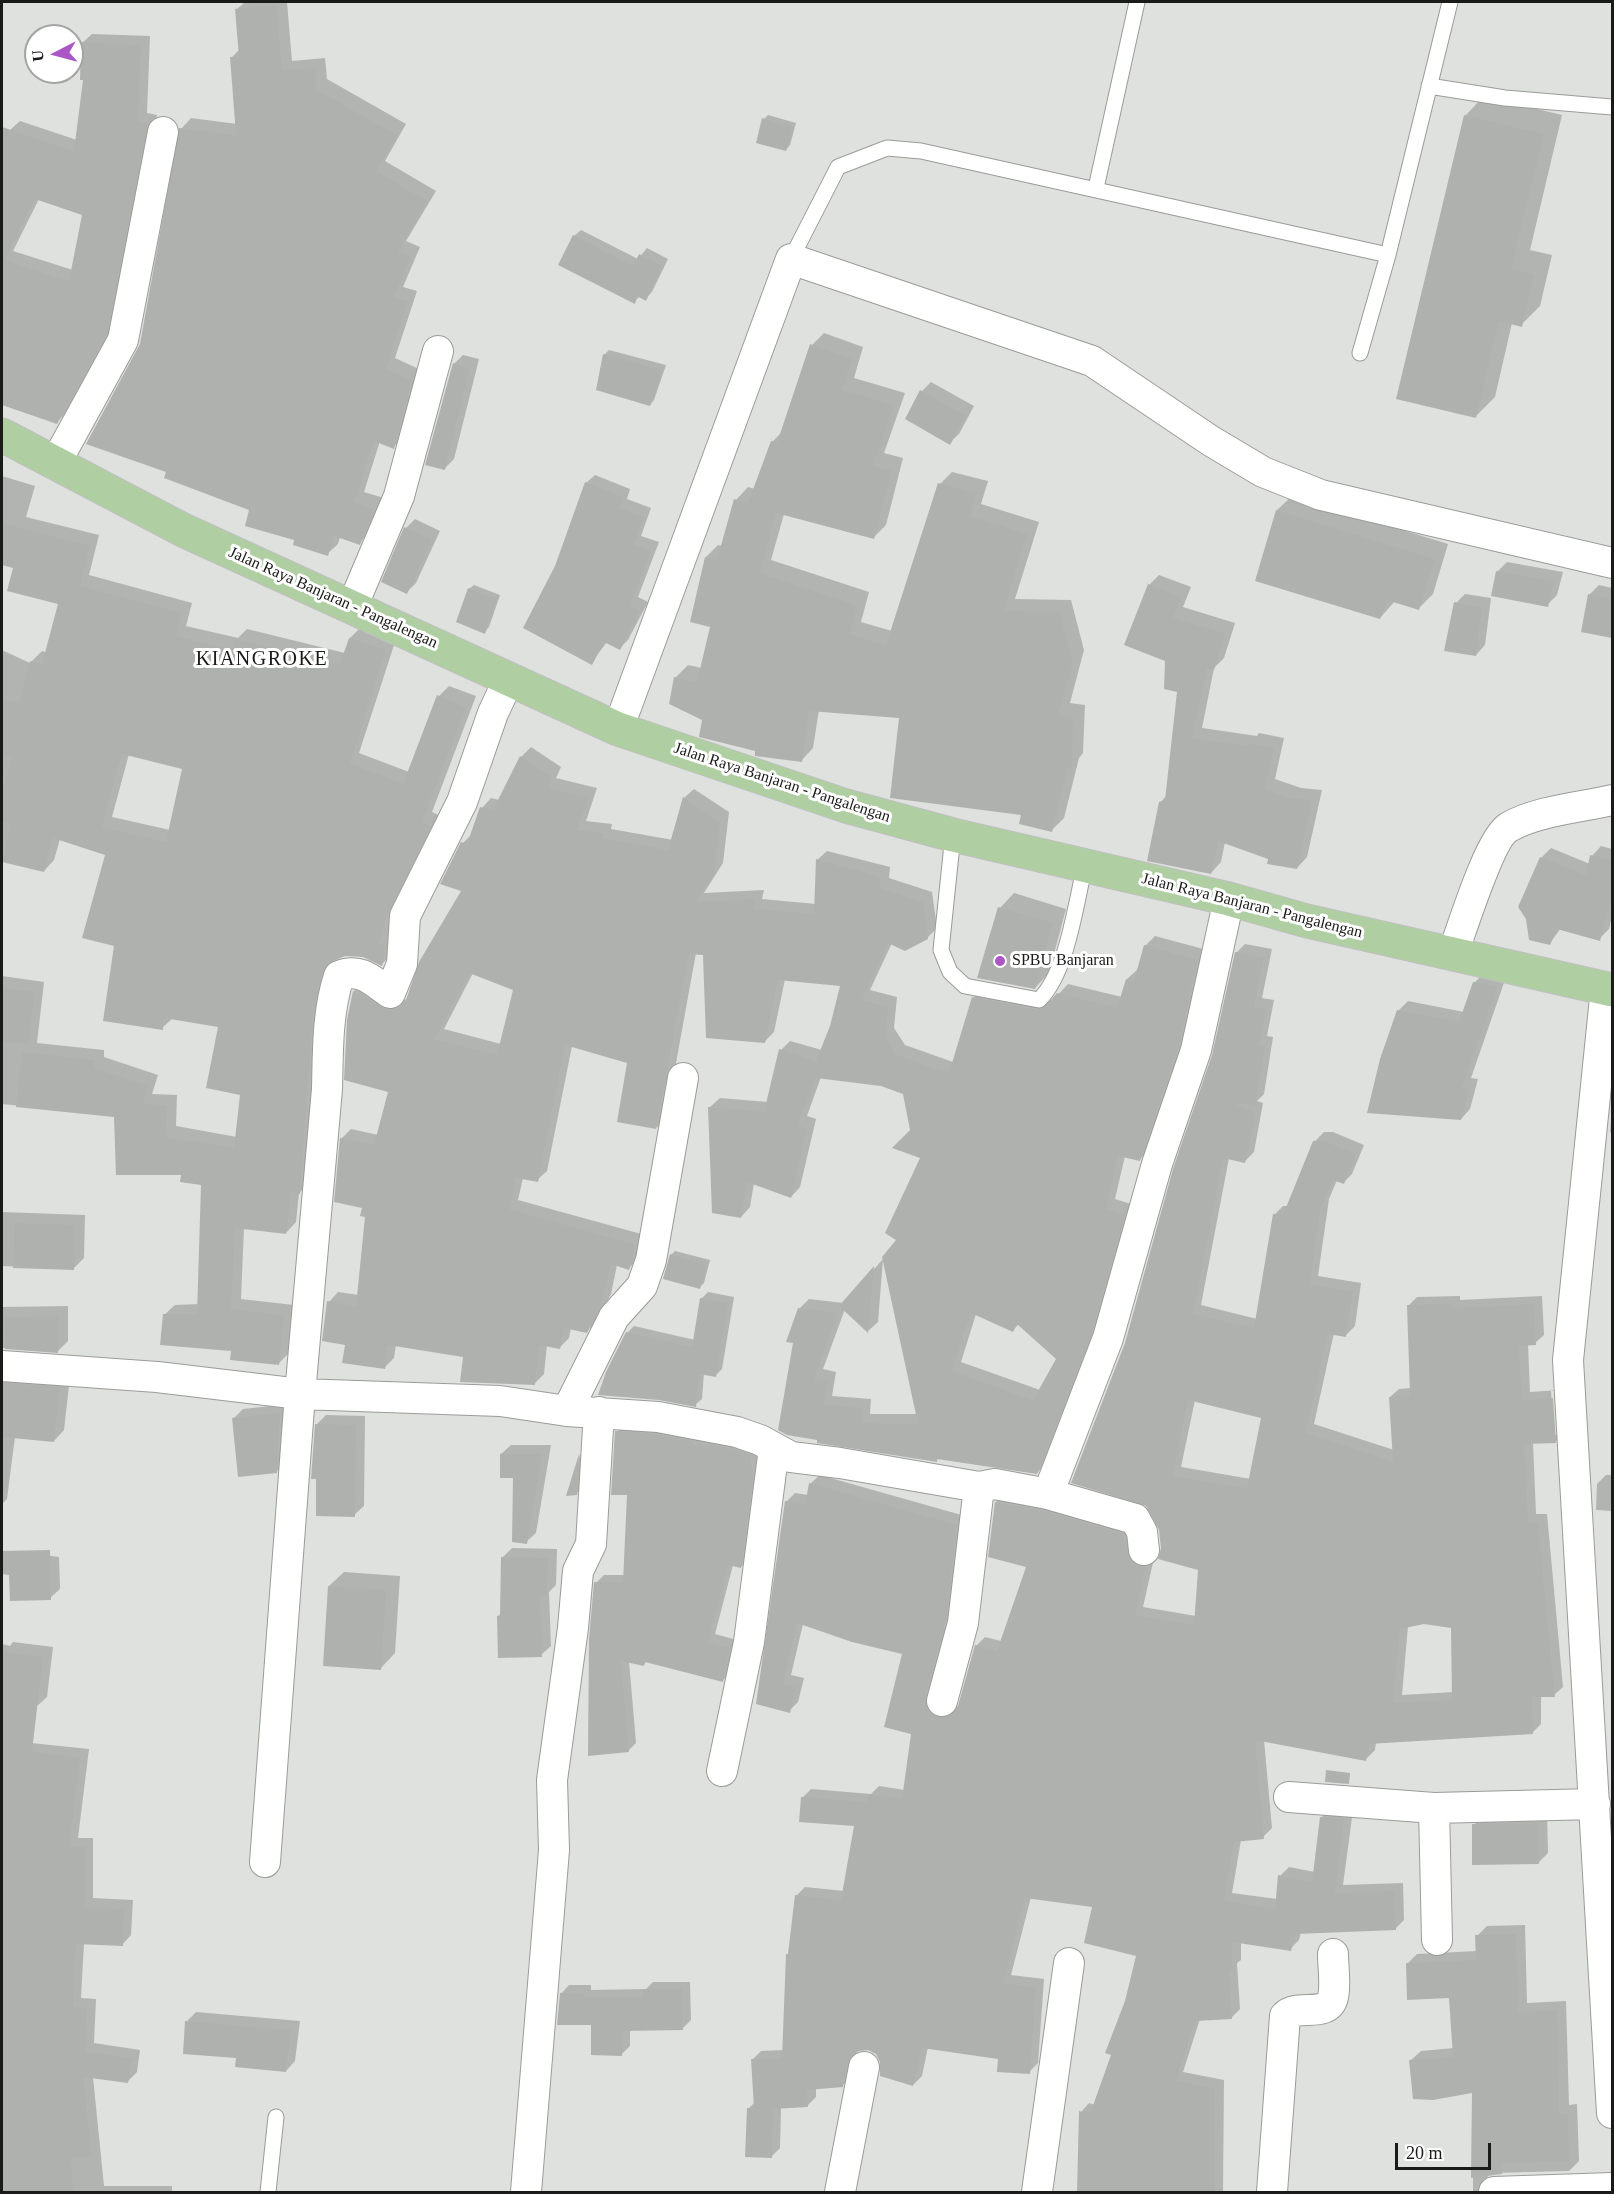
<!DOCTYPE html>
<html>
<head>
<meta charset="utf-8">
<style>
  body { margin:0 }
  #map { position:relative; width:1614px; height:2194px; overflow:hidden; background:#dfe1de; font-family:Georgia,serif }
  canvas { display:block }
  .frame { position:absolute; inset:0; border:3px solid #1a1b19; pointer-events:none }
  .north { position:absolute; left:24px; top:24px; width:60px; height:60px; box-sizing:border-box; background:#fff; border:2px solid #a3a4a3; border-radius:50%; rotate:264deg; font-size:16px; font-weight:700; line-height:24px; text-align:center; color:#1a1b19 }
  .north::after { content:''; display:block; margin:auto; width:21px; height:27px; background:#aa56c4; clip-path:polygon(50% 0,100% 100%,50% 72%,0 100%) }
  .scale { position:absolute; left:1395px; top:2143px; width:96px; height:27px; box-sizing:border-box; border:3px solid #1a1b19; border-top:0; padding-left:8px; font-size:18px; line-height:21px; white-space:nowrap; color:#1a1b19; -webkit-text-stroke:4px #fff; paint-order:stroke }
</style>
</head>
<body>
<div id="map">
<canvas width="1614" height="2194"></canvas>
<div class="frame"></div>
<div class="north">U</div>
<div class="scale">20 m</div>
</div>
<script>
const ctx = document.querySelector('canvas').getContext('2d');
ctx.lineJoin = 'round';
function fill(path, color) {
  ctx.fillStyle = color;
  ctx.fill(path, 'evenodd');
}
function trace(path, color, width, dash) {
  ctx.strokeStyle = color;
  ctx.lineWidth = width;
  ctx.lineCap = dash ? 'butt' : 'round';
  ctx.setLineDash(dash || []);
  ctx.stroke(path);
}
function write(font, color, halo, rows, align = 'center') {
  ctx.font = font + ' Georgia,serif';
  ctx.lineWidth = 6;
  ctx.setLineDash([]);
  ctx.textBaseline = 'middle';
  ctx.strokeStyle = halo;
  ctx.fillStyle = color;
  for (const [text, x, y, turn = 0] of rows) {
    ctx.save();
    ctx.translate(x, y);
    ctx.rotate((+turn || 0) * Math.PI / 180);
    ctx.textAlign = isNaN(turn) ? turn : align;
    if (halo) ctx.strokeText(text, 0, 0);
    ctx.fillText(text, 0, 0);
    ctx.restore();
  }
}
const shadow = new Path2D(`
  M245 2H287L292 61 325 58 327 79 406 124 385 161 436 191 406 241 420 247 403 287 417 291 395 358 421 370 404 437 393 447 380 441 364 492 384 498 369 533 359 543 340 537 338 544 327 554 296 539 251 510 168 471 141 344 181 129 191 118 237 124 231 58 240 49 236 10Z
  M92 34 150 36 147 113 157 115 115 323 66 413 57 422 2 390V206L13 182 2 178V148L10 130 20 121 77 140 84 79 82 43ZM39 199 84 214 73 270 13 251Z
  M1484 96 1562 115 1530 250 1552 255 1540 306 1521 325 1512 323 1495 397 1475 417 1465 116Z
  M768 115 796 123 790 145 786 150 764 119Z
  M581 230 638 259 647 248 668 259 652 292 645 299 640 296 634 302 574 236Z
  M824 333 863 347 854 378 905 393 884 453 903 458 886 525 874 537 784 514 771 560 869 592 861 622 892 631 940 484 952 472 988 481 981 504 1039 522 1015 599 1071 600 1084 650 1070 703 1085 705 1083 753 1079 758 1064 818 1052 830 900 717 819 710 813 748 801 761 756 750 704 719 675 678 688 665 702 668 712 626 706 557 718 545 722 546 736 500 748 487 755 489 772 442 783 431 812 345Z
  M609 350 666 365 654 400 650 405 604 355Z
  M463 355 479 359 454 459 444 469 454 364Z
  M931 382 974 406 959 434 949 443 922 391Z
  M595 475 630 489 627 499 651 508 641 536 659 542 638 597 648 602 628 640 619 649 607 642 591 663 557 567 586 483Z
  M2 476 35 486 26 517 99 535 89 575 192 603 186 626 238 638 247 629 345 653 350 638 360 628 396 639 359 753 409 772 439 696 449 686 476 696 432 812 440 816 392 954 382 964 363 956 345 955 332 960 323 1005 310 1182 299 1193 296 1222 286 1233 244 1228 241 1299 294 1305 289 1353 278 1364 232 1350 164 1315 175 1305 199 1304 203 1184 183 1173 116 1116 2 1104V976L44 982 37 1043 104 1050V1057L158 1075 152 1094 177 1095 176 1126 237 1137 242 1094 220 1025 173 1018 162 1028 116 945 106 854 60 839 54 860 44 871 2 860V650L30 663 42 651 47 653 60 603 15 567 2 563ZM129 754 184 767 170 830 112 817Z
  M1292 496 1448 544 1433 594 1419 608 1395 601 1380 618 1256 580 1277 510Z
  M415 519 440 531 416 583 407 592 406 528Z
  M1507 562 1563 572 1557 595 1547 605 1497 572Z
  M1159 575 1191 587 1183 607 1235 623 1224 658 1214 668 1202 728 1257 736 1259 733 1284 738 1275 779 1301 788 1322 790 1307 857 1297 868 1225 842 1221 862 1211 873 1160 803 1167 795 1179 691 1166 660 1149 585Z
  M474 585 500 595 489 627 484 632 469 589Z
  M1599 585 1612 588V637L1583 631 1589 595Z
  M1465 594 1491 598 1485 645 1476 655 1456 603Z
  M531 747 561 767 556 778 597 788 586 821 612 824 611 829 673 840 684 798 694 789 729 812 723 863 704 893 764 890 762 899 816 904 817 860 827 851 890 867 889 878 932 892 937 928 927 938 892 943 870 990 897 997 894 1028 905 1045 953 1062 973 998 983 988 1049 1001 1055 998 1068 984 1122 997 1127 979 1137 970 1145 946 1155 936 1207 950 1189 1034 1149 1149 1140 1159 1125 1156 1115 1199 1134 1205 1101 1321 1046 1463 1037 1473 939 1458 936 1461 819 1442 800 1308 809 1299 844 1303 883 1259 878 1322 868 1331 845 1309 823 1369 836 1372 832 1396 871 1399 870 1414H918L899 1240 922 1157 912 1130 905 1093 881 1085 821 1077 807 1116 816 1119 800 1187 791 1197 754 1183 750 1207 741 1217 710 1107 720 1098 768 1102 781 1050 790 1041 822 1050 832 1026 842 985 785 979 774 1032 764 1042 704 954 696 953 666 1118 656 1128 628 1062 572 1046 547 1171 537 1180 523 1178 518 1200 645 1235 639 1258 629 1268 617 1265 611 1294 596 1322 586 1332 571 1328 569 1338 559 1348 547 1345 544 1374 534 1384 464 1355 396 1345 394 1358 384 1368 346 1343 329 1302 338 1292 359 1295 367 1216 341 1139 351 1129 378 1135 390 1091 349 1020 354 991 364 982 399 1001 408 999 463 890 442 883 463 843 473 833 482 808 491 798 499 800 521 757ZM473 973 515 989 501 1044 444 1029ZM976 1314 1013 1330 1019 1324 1058 1359 1040 1390 961 1362Z
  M1601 846 1612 849V916L1609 929 1599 939 1561 928 1550 943 1541 858 1551 848 1590 864 1592 856Z
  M1014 893 1066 909 1049 973 1035 988 1000 908Z
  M1245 944 1272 949 1262 998 1274 1000 1267 1036 1273 1037 1264 1094 1257 1101 1263 1103 1254 1152 1245 1161 1229 1158 1201 1305 1257 1319 1274 1215 1283 1206H1288L1314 1142 1324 1132H1333L1364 1145 1352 1174 1343 1183 1337 1180 1329 1199 1318 1276 1361 1283 1355 1326 1346 1335 1334 1333 1314 1424 1394 1450 1390 1397 1399 1389 1411 1388 1408 1306 1417 1297 1460 1296V1300L1542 1296 1544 1335 1535 1343 1528 1344 1530 1392 1561 1390 1564 1433 1555 1442 1533 1443 1536 1514H1547L1563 1687 1554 1695H1541V1724L1532 1733 1376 1742 1375 1750 1366 1759 1264 1740 1272 1828 1263 1837 1241 1840 1232 1893 1277 1899 1280 1876 1289 1867 1315 1872 1322 1817 1331 1808 1353 1810 1343 1885 1403 1883 1404 1920 1395 1929 1301 1932 1299 1940 1290 1949 1241 1942V1960L1237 1963 1240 2009 1231 2018 1200 2019 1183 2072 1224 2080 1223 2192H1130L1081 2112 1089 2103 1095 2105 1113 2055 1138 1955 1094 1906 1031 1897 1011 1975 1044 1979 1038 2063 1029 2072 999 2058 928 2047 922 2076 913 2085 882 2062 877 2053 868 2049 857 2050 851 2077 842 2086 816 2088V2097L807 2106 781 2107 780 2148 771 2157 748 2109 755 2102 752 2060 761 2051 784 2050 796 1896 805 1887 844 1891 856 1825 802 1798 811 1789 871 1794 879 1786 905 1790 912 1733 904 1653 803 1624 791 1675 804 1678 798 1702 789 1711 757 1703 786 1502 795 1493 808 1495 811 1483 820 1475 965 1516 948 1710 960 1706 976 1646 985 1637 1001 1641 1028 1566 996 1502 1005 1493 1132 1525 1154 1558 1143 1607 1196 1616 1200 1569 1163 1548 1126 1343 1214 1056 1236 953ZM1551 1391H1554L1557 1435H1554ZM1195 1400 1263 1417 1251 1479 1181 1467ZM1424 1623 1452 1626 1454 1692 1402 1695 1408 1626Z
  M1484 973 1506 977 1471 1078 1478 1079 1470 1109 1461 1119 1398 1011 1408 1001 1464 1012 1474 983Z
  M1612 1110V1133L1610 1132Z
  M2 1212 85 1215 84 1258 73 1269 2 1266Z
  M675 1251 710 1260 704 1283 700 1287 671 1255Z
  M708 1292 734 1297 722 1369 716 1375 704 1373 702 1399 695 1405 627 1333 634 1326 695 1340 701 1299Z
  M68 1306V1341L58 1351 2 1348V1307Z
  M2 1368 70 1377 64 1430 54 1441 15 1437 7 1499 2 1504Z
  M289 1404 286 1462 276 1472 234 1418 243 1409Z
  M326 1415 365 1416 364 1506 354 1515 316 1425Z
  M625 1424 758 1447 760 1469 749 1559 741 1567 733 1565 715 1634 737 1640 731 1672 723 1680 647 1661 644 1664 629 1661 636 1743 628 1751 596 1583 604 1575H624L629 1494 617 1432Z
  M511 1445H551L536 1533 526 1542 514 1477 501 1454Z
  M588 1448 586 1484 576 1494H568L580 1455Z
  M1606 1475H1612V1511L1596 1510 1597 1484Z
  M512 1548 557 1549 556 1585 549 1592 551 1646 541 1655 498 1616 502 1613 503 1557Z
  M19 1552 59 1557 60 1589 50 1598Z
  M344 1572 400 1576 395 1653 381 1668 329 1586Z
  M13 1642 53 1647 47 1697 36 1707 2 1700V1644L10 1646Z
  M2 1740 89 1749 78 1838H93V1898L133 1900 131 1935 122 1945 84 1943 81 1998 96 1999 94 2043 140 2050 137 2072 128 2081 93 2077 104 2186H172V2192H2Z
  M1547 1814 1548 1853 1539 1862 1474 1825 1483 1815Z
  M1525 1925 1527 2003 1566 2001 1569 2105 1577 2104 1579 2161 1569 2171 1492 2173 1488 2176 1486 2182 1491 2192H1445L1473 2191V2091L1411 2060 1421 2051 1454 2048 1450 1997 1407 1964 1417 1954 1477 1951V1936L1487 1926Z
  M653 1982H690L691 2020 682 2029H630V2046L622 2054 561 1994 569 1985H591V1990L646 1989Z
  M196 2012 300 2021 295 2061 286 2071 238 2056 187 2021Z`);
const building = new Path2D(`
  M276 5 282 70 315 68 317 90 397 135 376 171 427 201 398 252 411 257 394 297 408 301 386 369 412 380 394 449 374 441 354 502 375 509 360 545 334 536 328 556 293 545 294 540 245 526 249 510 164 478 166 472 86 444 140 344 179 128 236 135 230 57H239L235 9Z
  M81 42 141 45 138 122 148 124 107 334 57 424 2 405V127L74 151 83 80H80ZM35 199 82 215 69 281 5 260Z
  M1464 115 1544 134 1511 269 1534 274 1522 327 1499 321 1476 418 1396 399Z
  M762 118 793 127 786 151 756 143Z
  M573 235 633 266 639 254 662 266 646 301 637 296 635 304 558 265Z
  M810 344 852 359 842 390 894 405 873 466 892 471 874 539 776 513 760 573 857 605 850 634 886 645 938 483 977 493 970 516 1027 534 1004 611 1059 612 1073 663 1058 715 1073 717 1072 767H1068L1052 832 1019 824 1021 815 890 798 899 718 809 711 802 762 755 756V751L699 737 702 720 669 704 674 677 697 682 710 627 690 622 705 557 717 560 734 499 748 503 771 441 777 443Z
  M603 354 663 370 650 406 596 390Z
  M453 363 470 368 445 470 425 465Z
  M920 390 966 416 950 445 905 419Z
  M585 482 623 497 619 508 644 517 634 544 651 551 630 606 640 611 620 650 604 642 592 665 523 628 555 566Z
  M1276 510 1435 559 1419 610 1387 600 1380 619 1255 581Z
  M2 523 90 546 80 586 182 613 176 636 232 650 235 639 340 664 349 638 386 650 350 763 403 784 437 695 466 707 422 822 431 826 389 909 379 944 386 946 382 966 363 957 345 956 327 964 322 971 313 1016 300 1194 291 1192 286 1234 235 1228 231 1309 284 1315 279 1365 230 1360 231 1351 160 1345 163 1314H197L201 1185 180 1182 181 1175H116L114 1117 16 1107 22 1052 95 1060 94 1068 149 1086 143 1104 167 1105 166 1137 234 1148 240 1095 206 1088 218 1027 164 1018 163 1030 103 1021 114 946 82 938 105 855 53 838 44 872 2 862 11 825 2 821V790L12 758 2 756V699L19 703 30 661 42 664 58 604 7 591 13 568 2 565ZM122 754 182 769 166 842 102 827Z
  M404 527 432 540 407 594 381 582Z
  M1496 571 1554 581 1548 607 1491 596Z
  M1148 584 1181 597 1173 618 1225 633 1214 670 1207 668 1192 738 1247 746V743L1274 748 1265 789 1290 798 1312 800 1297 869 1267 864 1268 859 1218 841 1211 874 1147 861 1159 802 1165 800 1177 692 1164 689 1165 661 1124 645Z
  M468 588 497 599 485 634 456 622Z
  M1588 594 1612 599V638L1581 632Z
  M1454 602 1482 608 1476 656 1444 651Z
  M520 756 552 777 548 788 588 798 577 830 603 833 602 838 668 850 683 797 720 822 714 874 696 902 755 899 753 909 814 914 816 859 881 877 880 888 923 902 928 939 905 951 888 943 862 1000 888 1007 885 1038 896 1055 949 1073 972 997 1038 1010 1046 1006 1057 993 1117 1008 1126 979 1134 981 1144 945 1198 960 1179 1045 1140 1161 1118 1156 1106 1209 1125 1215 1092 1333 1037 1474 937 1459V1462L817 1443V1440L787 1435 778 1430 793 1343 786 1342 798 1308 838 1313 814 1379 827 1381 824 1405 862 1408 861 1423 918 1424 882 1257 896 1240 885 1233 920 1158 892 1148 910 1130 903 1094 881 1086 816 1078 798 1125 807 1129 791 1198 747 1182 741 1218 712 1213 708 1107 764 1112 779 1049 816 1061 830 1026 840 986 778 980 765 1043 706 1038 703 955 689 954 656 1129 617 1122 627 1063 565 1045 538 1182 516 1178 509 1209 636 1245 629 1270 611 1264 601 1305 587 1333 564 1328 560 1349 539 1345 535 1385 460 1382 463 1357 388 1345 385 1369 342 1363 345 1345 322 1341 327 1301 356 1306 365 1217 360 1216 362 1208 334 1202 340 1138 374 1145 388 1092 344 1080 347 1020 353 991 389 1010 399 1008 406 1000 419 962 461 891 440 884 461 842 467 844 480 807 493 810ZM469 973 513 990 497 1055 435 1039ZM971 1313 1013 1332 1017 1324 1056 1359 1033 1400 952 1371Z
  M1590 855 1612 860V895L1600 941 1557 929 1550 945 1529 940 1526 919 1518 907 1540 857 1586 875Z
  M998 907 1053 923 1035 989 977 978Z
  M1235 952 1264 958 1254 1007 1266 1009 1259 1045 1265 1046 1255 1105 1232 1103 1254 1112 1253 1128 1245 1163 1223 1158 1193 1314 1254 1328 1273 1214 1283 1215 1313 1141H1324L1356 1154 1344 1184 1333 1180 1320 1210 1310 1285 1353 1291 1346 1337 1328 1334 1306 1433 1393 1461 1389 1397 1410 1395 1407 1305 1452 1304V1308L1534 1304 1536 1345 1519 1346 1522 1400 1553 1398 1556 1443 1524 1444 1528 1523H1538L1555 1697H1532L1533 1734 1369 1744 1366 1761 1255 1740 1264 1839 1234 1842 1224 1901 1275 1909 1278 1875 1312 1882 1320 1817 1344 1818 1335 1893 1394 1891 1396 1930 1295 1934 1291 1951 1232 1942V1970H1229L1232 2019 1195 2021 1176 2081 1215 2088V2193H1077L1079 2111 1090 2114 1111 2055 1105 2053 1125 2001 1136 1956 1084 1943 1092 1907 1025 1898 1003 1983 1036 1987 1030 2074 997 2072 998 2059 922 2048 913 2086 880 2076V2062L876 2054 868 2050 859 2051 851 2055 847 2063 843 2087 807 2090 808 2107 773 2109 772 2158 745 2157 747 2108H754L751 2059 782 2058 786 1954H788L795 1895 841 1900 854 1826 799 1822 801 1797 867 1802 869 1794 902 1799 911 1734 884 1727 902 1654 852 1642 797 1623 783 1684 796 1687 790 1713 756 1704 785 1501 805 1505 809 1483 957 1525 946 1620 925 1697 929 1713 937 1717H947L958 1706 975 1645 997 1651 1026 1567 988 1557 995 1502 1044 1511 1123 1534 1130 1560 1137 1565 1146 1567 1135 1615 1194 1625 1198 1570 1158 1559 1161 1548 1159 1530 1146 1506 1071 1483 1125 1343 1173 1169 1212 1055ZM1188 1400 1261 1418 1247 1488 1173 1476ZM1424 1624 1451 1628 1452 1700 1393 1703 1400 1629Z
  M1473 982 1497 986 1462 1088 1469 1089 1461 1120 1367 1113 1380 1059 1397 1010 1459 1022Z
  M2 988 35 992 28 1044 2 1041Z
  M15 1223 75 1225 74 1270 13 1268Z
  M670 1254 707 1265 700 1289 663 1279Z
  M874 1266 868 1333 839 1306Z
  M700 1298 728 1303 716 1377 699 1374 696 1407 659 1400 598 1395 606 1372 626 1332 692 1347Z
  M59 1316 58 1353 5 1349 4 1317Z
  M2 1383 60 1387 54 1442 2 1437Z
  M280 1413 277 1473 238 1477 232 1418Z
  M315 1424 356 1425 355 1517 316 1516V1479H311Z
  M615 1431 656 1434 693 1441V1445L707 1444 733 1449 750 1455 753 1478 741 1568 728 1565 708 1642 730 1648 723 1682 645 1662 644 1666 621 1661 629 1752 588 1756 589 1639 594 1582H623L627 1495H611Z
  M500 1454H542L527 1544 512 1542 513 1478H500Z
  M579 1454 577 1495 566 1496Z
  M50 1550 51 1600 10 1601 9 1575 2 1574V1551Z
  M501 1557 548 1558 547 1596H540L542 1657 498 1658 497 1616H500Z
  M328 1586 386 1590 381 1670 323 1666Z
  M2 1652 43 1657 32 1751 80 1758 69 1847H85V1907L124 1909 123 1946 76 1944 73 2007 87 2008 85 2052 132 2058 128 2083 83 2077 92 2156 71 2158 73 2193H2Z
  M1326 1770 1350 1773 1349 1784 1325 1782Z
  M1538 1823 1539 1864 1472 1865V1824Z
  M1516 1934 1518 2012 1557 2010 1559 2114H1568L1569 2161 1502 2163V2174L1471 2178 1472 2093 1433 2100 1413 2099 1409 2060 1453 2057 1449 1998 1407 2000 1406 1963 1476 1960 1475 1935Z
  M682 1989 683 2030 622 2031V2056L591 2055V2025H557L560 1993H583L584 1997H643V1990Z
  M185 2021 291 2030 286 2072 235 2067 236 2058 183 2054Z`);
const lane = new Path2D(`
  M1429 86 1505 98 1612 107
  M1096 188 1137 2
  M791 259 838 167 887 148 921 151 1388 255 1450 2
  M1360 353 1388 255
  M953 835 941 950 950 972 965 986 1039 1000C1068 971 1075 905 1085 866
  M268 2192 276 2117`);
const street = new Path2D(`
  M55 464 123 340 163 132
  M352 607 399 496 438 351
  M618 729 791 259 1092 361 1211 441 1263 472 1321 495 1612 563
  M1453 953C1462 929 1490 837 1509 827 1536 811 1582 807 1612 800
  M1606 988 1568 1360 1612 2113
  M2 1366 157 1377 300 1394 500 1401 567 1411 658 1417 737 1432 760 1440 791 1457 840 1463 979 1487 995 1484 1048 1494
  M567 1411 614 1317 642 1286 651 1260 683 1078
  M1144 1550 1142 1532 1135 1519 1048 1494 1108 1338 1157 1164 1196 1050 1229 899
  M942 1701 963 1623 979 1487
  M722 1771 749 1642 774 1448
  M1289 1797 1434 1808 1595 1804
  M1434 1808 1437 1940
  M265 1862 300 1394 327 1089C328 1051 327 1013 339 976 360 967 373 981 390 993L402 964 405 916 462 802 493 713 509 679
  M526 2192 554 1850 552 1780 573 1628 578 1571 591 1544 599 1412
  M840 2192 864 2067
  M1037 2192 1069 1963
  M1272 2192 1285 2016C1297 2003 1328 2019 1333 1997 1336 1984 1333 1967 1333 1954
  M1494 2192 1612 2188`);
const primary = new Path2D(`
  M2 435 183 530 618 729 846 806 953 835 1229 899 1307 921 1612 990`);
const markers = [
  [1000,961,6,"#aa56c4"]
];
const streetNames = [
  ["Jalan Raya Banjaran - Pangalengan",333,598,24],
  ["Jalan Raya Banjaran - Pangalengan",782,783,18],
  ["Jalan Raya Banjaran - Pangalengan",1252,906,14]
];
const poiNames = [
  ["SPBU Banjaran",1012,961]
];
const quarterNames = [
  ["KIANGROKE",262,660]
];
fill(shadow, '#0003');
fill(building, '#afb1ae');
trace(lane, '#9a9c99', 17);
trace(street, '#9a9c99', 32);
trace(primary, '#bfbfbf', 35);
trace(lane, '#fff', 15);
trace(street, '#fff', 30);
trace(primary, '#afcfa2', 33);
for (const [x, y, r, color] of markers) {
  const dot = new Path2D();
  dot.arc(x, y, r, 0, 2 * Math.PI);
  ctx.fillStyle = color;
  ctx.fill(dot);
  trace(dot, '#fff', 2);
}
write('16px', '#1a1b19', '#fff', streetNames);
write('16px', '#1a1b19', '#fff', poiNames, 'left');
ctx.letterSpacing = '1.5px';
write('20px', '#1a1b19', '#fff', quarterNames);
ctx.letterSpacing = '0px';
</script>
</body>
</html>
